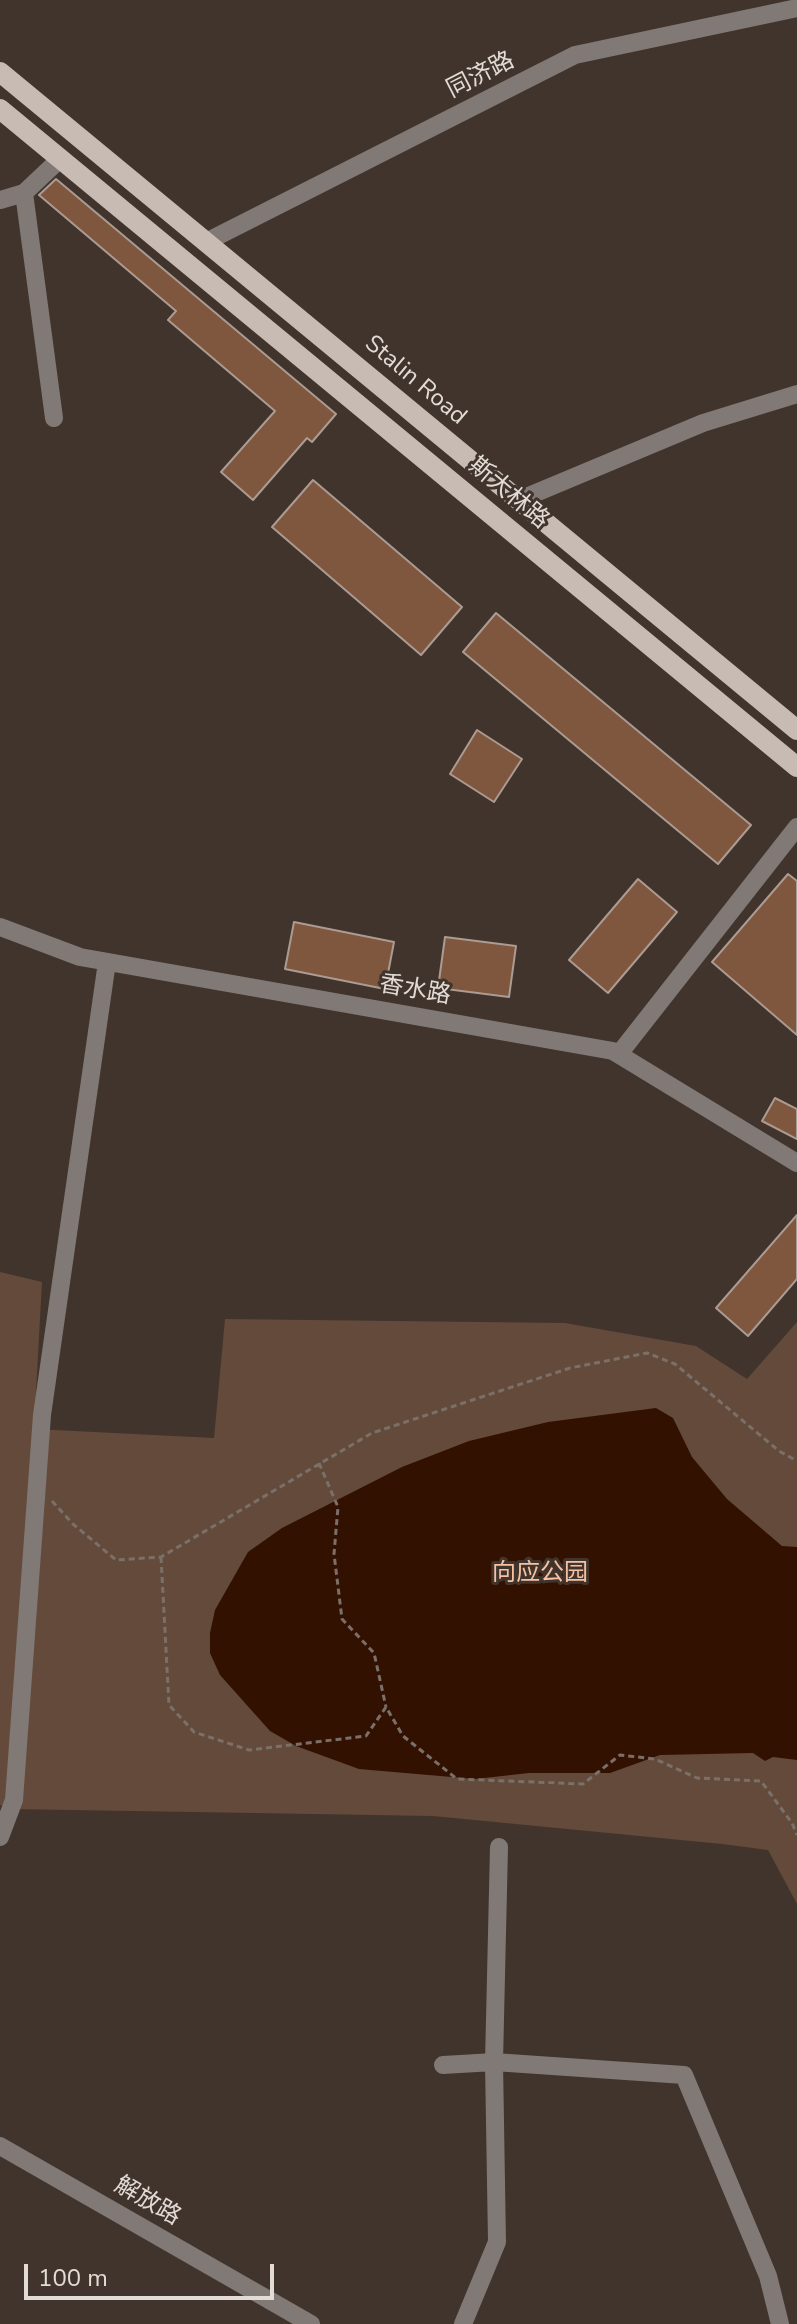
<!DOCTYPE html>
<html>
<head>
<meta charset="utf-8">
<style>
  body { margin:0 }
  #map { position:relative; width:797px; height:2324px; overflow:hidden; background:#40342c; font-family:"Nunito Sans",sans-serif }
  canvas { display:block }
  .scale { position:absolute; left:24px; top:2264px; width:250px; height:36px; box-sizing:border-box; border:4px solid #e3dbd6; border-top:0; padding-left:10px; font-size:24px; line-height:28px; white-space:nowrap; color:#e3dbd6; -webkit-text-stroke:6px #40342c; paint-order:stroke }
</style>
</head>
<body>
<div id="map">
<canvas width="797" height="2324"></canvas>
<div class="scale">100 m</div>
</div>
<script>
const ctx = document.querySelector('canvas').getContext('2d');
ctx.lineJoin = 'round';
function fill(path, color) {
  ctx.fillStyle = color;
  ctx.fill(path, 'evenodd');
}
function trace(path, color, width, dash) {
  ctx.strokeStyle = color;
  ctx.lineWidth = width;
  ctx.lineCap = dash ? 'butt' : 'round';
  ctx.setLineDash(dash || []);
  ctx.stroke(path);
}
function write(font, color, halo, rows, align = 'center') {
  ctx.font = font + ' "Nunito Sans","Noto Sans SC",sans-serif';
  ctx.lineWidth = 6;
  ctx.setLineDash([]);
  ctx.textBaseline = 'middle';
  ctx.strokeStyle = halo;
  ctx.fillStyle = color;
  for (const [text, x, y, turn = 0] of rows) {
    ctx.save();
    ctx.translate(x, y);
    ctx.rotate((+turn || 0) * Math.PI / 180);
    ctx.textAlign = isNaN(turn) ? turn : align;
    if (halo) ctx.strokeText(text, 0, 0);
    ctx.fillText(text, 0, 0);
    ctx.restore();
  }
}
const green = new Path2D(`
  M0 1272 42 1282 34 1429 214 1438 225 1319 565 1323 696 1346 747 1379 797 1322V1904L768 1850 722 1844 433 1816 10 1809 0 1805Z`);
const water = new Path2D(`
  M656 1408 673 1418 692 1457 727 1499 782 1546 797 1547V1760L773 1757 765 1761 753 1753 660 1755 610 1773H529L475 1779 359 1769 296 1746 270 1731 220 1675 210 1653V1633L215 1610 248 1552 282 1528 402 1467 469 1441 548 1422Z`);
const building = new Path2D(`
  M56 179 336 414 312 442 307 438 253 500 221 472 275 411 168 320 176 311 39 195Z
  M313 480 462 607 421 655 272 527Z
  M496 613 751 825 718 864 463 652Z
  M477 730 522 759 494 802 450 774Z
  M788 874 797 881V1035L712 962Z
  M638 879 677 912 608 993 569 960Z
  M294 922 394 942 385 989 285 969Z
  M445 937 516 946 509 997 438 988Z
  M775 1098 797 1109V1139L762 1121Z
  M797 1215V1279L748 1336 716 1308Z`);
const path = new Path2D(`
  M319 1463 338 1507 334 1554 342 1619 374 1653 386 1707
  M52 1501 73 1524 116 1560 161 1557 372 1433 570 1368 647 1353 675 1364 779 1451 797 1461
  M161 1557 169 1705 194 1732 249 1750 366 1736 386 1707 403 1736 457 1779 583 1784 620 1755 655 1759 697 1778 761 1781 792 1823 797 1835`);
const minor = new Path2D(`
  M24 193 54 418
  M0 200 24 193 60 159
  M206 242 575 55 797 8
  M519 500 703 423 797 394
  M0 927 80 957 613 1051 797 1163
  M619 1054 797 827
  M0 1837 14 1800 42 1415 107 962
  M443 2065 494 2062 684 2075 768 2276 780 2324
  M0 2146 311 2324
  M463 2324 497 2242 494 2062 499 1847`);
const major = new Path2D(`
  M0 72 797 730
  M0 109 797 767`);
const streetNames = [
  ["同济路",481,76,-27],
  ["Stalin Road",415,381,40],
  ["斯大林路",508,494,40],
  ["香水路",415,991,10],
  ["解放路",147,2202,30]
];
const parkNames = [
  ["向应公园",540,1574]
];
fill(green, '#644a3a');
fill(water, '#321100');
fill(building, '#7f573e');
trace(building, '#ab9b92', 2);
trace(path, '#7b7069', 3, [6, 4]);
trace(minor, '#807975', 18);
trace(major, '#c8bbb3', 20);
write('24px', '#e3dbd6', '#40342c', streetNames);
write('24px', '#f6c1a0', '#40342c', parkNames);
</script>
</body>
</html>
